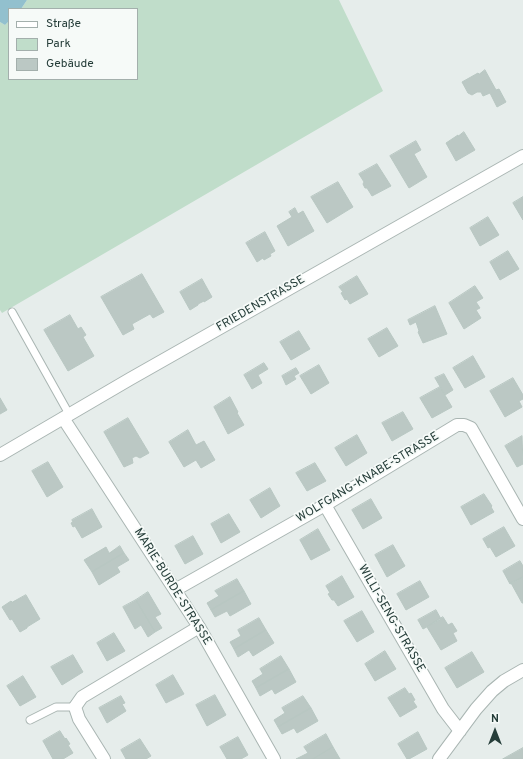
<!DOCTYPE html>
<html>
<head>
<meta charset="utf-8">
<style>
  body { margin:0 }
  #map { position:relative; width:523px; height:759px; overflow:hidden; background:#e6edeb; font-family:Overpass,sans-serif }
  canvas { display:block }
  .legend { position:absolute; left:8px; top:8px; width:130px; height:72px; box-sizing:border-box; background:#f6faf8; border:1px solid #a3afac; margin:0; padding:5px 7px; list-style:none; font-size:12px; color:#263e3a }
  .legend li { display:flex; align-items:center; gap:8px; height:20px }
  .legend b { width:20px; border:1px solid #a3afac }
  .north { position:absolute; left:475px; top:711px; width:40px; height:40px; -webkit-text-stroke:3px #f6faf8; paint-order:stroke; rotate:0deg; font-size:11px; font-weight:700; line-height:16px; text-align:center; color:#263e3a }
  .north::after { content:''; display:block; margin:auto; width:14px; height:18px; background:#263e3a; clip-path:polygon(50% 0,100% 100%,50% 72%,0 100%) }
</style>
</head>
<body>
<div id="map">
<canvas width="523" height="759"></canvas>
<ul class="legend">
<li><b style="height:5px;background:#fff"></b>Straße</li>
<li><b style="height:11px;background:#c0ddca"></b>Park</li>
<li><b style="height:11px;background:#bbc8c4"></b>Gebäude</li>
</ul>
<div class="north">N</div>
</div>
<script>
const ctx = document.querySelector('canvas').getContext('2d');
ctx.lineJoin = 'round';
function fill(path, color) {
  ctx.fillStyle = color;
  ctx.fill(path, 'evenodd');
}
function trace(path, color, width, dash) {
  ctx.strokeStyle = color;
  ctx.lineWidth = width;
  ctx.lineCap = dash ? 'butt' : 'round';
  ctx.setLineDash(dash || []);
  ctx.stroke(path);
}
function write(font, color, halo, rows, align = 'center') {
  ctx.font = font + ' Overpass,sans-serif';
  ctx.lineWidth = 3.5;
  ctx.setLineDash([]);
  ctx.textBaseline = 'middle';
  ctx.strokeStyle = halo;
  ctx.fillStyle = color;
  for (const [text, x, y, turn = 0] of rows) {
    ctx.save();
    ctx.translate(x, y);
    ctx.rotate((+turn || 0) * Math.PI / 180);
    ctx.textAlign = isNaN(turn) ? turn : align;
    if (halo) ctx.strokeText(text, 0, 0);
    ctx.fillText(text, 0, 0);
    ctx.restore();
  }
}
const green = new Path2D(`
  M27 0H339L383 91 2 313 0 310V22L5 25 9 21V79H137V9H21Z`);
const water = new Path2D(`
  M0 0H27L21 9H9V21L5 25 0 22Z`);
const building = new Path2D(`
  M485 70 496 90 499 89 506 102 497 107 490 93 483 96 481 92H477L472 95 468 93 462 82 478 73 479 74Z
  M464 132 475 150 456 161 446 143 458 135V136Z
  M416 141 421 150 414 154 427 177 409 188 390 156Z
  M377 164 391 186 372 196 367 188H365L363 184 364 182 359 174Z
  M338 182 353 207 327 223 311 197Z
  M523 197V220L513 203Z
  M295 208 298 214 303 211 314 231 288 246 277 226 292 217 289 212Z
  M488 217 499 235 480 246 470 228Z
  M265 232 275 251 270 254 271 256 264 260 263 258 257 262 246 243Z
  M508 251 519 269 500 280 490 262Z
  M142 274 164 312 153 318 150 314 132 324 134 329 123 335 101 297Z
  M357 276 368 294 350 304 347 299 345 300 341 293 343 292 339 287Z
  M202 279 212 297 204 302V301L198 304V305L190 310 180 292Z
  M475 286 483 298 476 302 480 308 476 310 481 318 464 329 449 303Z
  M435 306 447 334 423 343 418 332 419 331 416 322 410 325 408 320Z
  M70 315 78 329 81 327 86 335 83 337 94 356 68 371 44 330Z
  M387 328 398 346 379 357 368 339Z
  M299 331 310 349 291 360 280 342Z
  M473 356 485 377 465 388 453 368Z
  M264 363 268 369 258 375 262 383 252 389 244 375Z
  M319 365 329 383 311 394 300 376Z
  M296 368 299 373 294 376 296 379 286 385 282 376Z
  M444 374 453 390 445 395 435 378Z
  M513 378 523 395V399L519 401 522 407 505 417 490 391Z
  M440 387 452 407 432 418 420 398Z
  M230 397 238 412 237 413 244 425 228 434 214 407Z
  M0 398 7 410 0 414Z
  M403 412 413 429 392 441 382 423Z
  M128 418 149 453 140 458 136 456 132 458 133 463 124 467 104 432Z
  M188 430 196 445 204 441 215 460 201 468 196 460 184 467 169 442Z
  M357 435 367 453 346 466 335 448Z
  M522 436 523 464 517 467 505 446Z
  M48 462 63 487 47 497 32 471Z
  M315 463 326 481 307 491 296 473Z
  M270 488 280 506 261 518 250 500Z
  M484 494 492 506 491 507 494 512 471 525 461 507Z
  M371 499 382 518 363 529 352 510Z
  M92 509 102 527 82 538 75 526 73 527 71 523 73 522 72 520Z
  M229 514 240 532 221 543 211 524Z
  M504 527 515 546 496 557 490 547 488 548 483 539Z
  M318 529 330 550 311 560 300 540Z
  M193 536 203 554 185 564 175 546Z
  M393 545 405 566 387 577 375 555Z
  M120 546 124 553 92 572 84 560 106 547 109 553Z
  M124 553 129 560 117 567 120 572 99 585 92 572Z
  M520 561 523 566V577L510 584 503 571Z
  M342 576 354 597 338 606 334 600H332L328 594 330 593 326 586Z
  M523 577V603H522L511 583Z
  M237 579 244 591 211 610 207 603 219 596 215 591Z
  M420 581 429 597 406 610 397 594Z
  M244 591 251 604 230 616 227 611 215 617 211 610Z
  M148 592 161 614 155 617 162 628 155 632 136 600Z
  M26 595 40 619 27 627V628L20 632 12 619 10 620 2 607 11 601 12 602Z
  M136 600 155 632 148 637 141 625 135 629 123 607Z
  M436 610 441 619 423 629 418 620Z
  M362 611 374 632 357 642 344 621Z
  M443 617 448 625 452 623 457 631 453 633 457 641 441 650 427 627Z
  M259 618 266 630 234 649 230 642 241 636 238 630Z
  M266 630 274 643 253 656 249 650 238 657 234 649Z
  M114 633 125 651 107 661 97 643Z
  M385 651 396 669 375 681 365 664Z
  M472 652 484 672 457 688 445 668Z
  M73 655 83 672 62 685 51 667Z
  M281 656 289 669 256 688 252 681 263 674 260 669Z
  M289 669 296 682 275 694 272 689 260 696 256 688Z
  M173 675 184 694 166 703 156 685Z
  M23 676 36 697 20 706 7 686Z
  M405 688 409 694 411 693 415 700 413 701 417 707 400 717 388 698Z
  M215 695 226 715 207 726 196 705Z
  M121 696 125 703 122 704 126 711 107 723 99 708Z
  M303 696 311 708 278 727 274 720 285 713 282 708Z
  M311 708 318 721 297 733 294 728 282 734 278 727Z
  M60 731 65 739 66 738 70 744 68 745 73 753 63 759H53L43 741Z
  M418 732 427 749 409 759H407L398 744Z
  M326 734 333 747 313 759H296L308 753 304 747Z
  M238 737 248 755 241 759H227L220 747Z
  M140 739 151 756 146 759H126L121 750Z
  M333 747 340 759H313Z
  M523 748V759H503Z`);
const service = new Path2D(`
  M12 312 69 414
  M30 720 56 707H75`);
const minor = new Path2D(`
  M63 418 199 627 274 759
  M0 455 130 379 523 156
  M325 505 443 709 460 731
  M175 590 325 505 457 425H464L471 428 523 519
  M104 759 79 719 75 707 82 697 199 627
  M439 759 476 709 492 691 504 681 523 670`);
const streetNames = [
  ["FRIEDENSTRASSE",261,304,-30],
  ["WOLFGANG-KNABE-STRASSE",368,478,-31],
  ["MARIE-BURDE-STRASSE",172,587,58],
  ["WILLI-SENG-STRASSE",391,619,60]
];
fill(green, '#c0ddca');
fill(water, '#92c0ce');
fill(building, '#bbc8c4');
trace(building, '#b8c7c2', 1);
trace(service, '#a9b5b2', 9);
trace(minor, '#a9b5b2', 14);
trace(service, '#fff', 7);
trace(minor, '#fff', 12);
write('12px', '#263e3a', '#f6faf8', streetNames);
</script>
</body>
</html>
